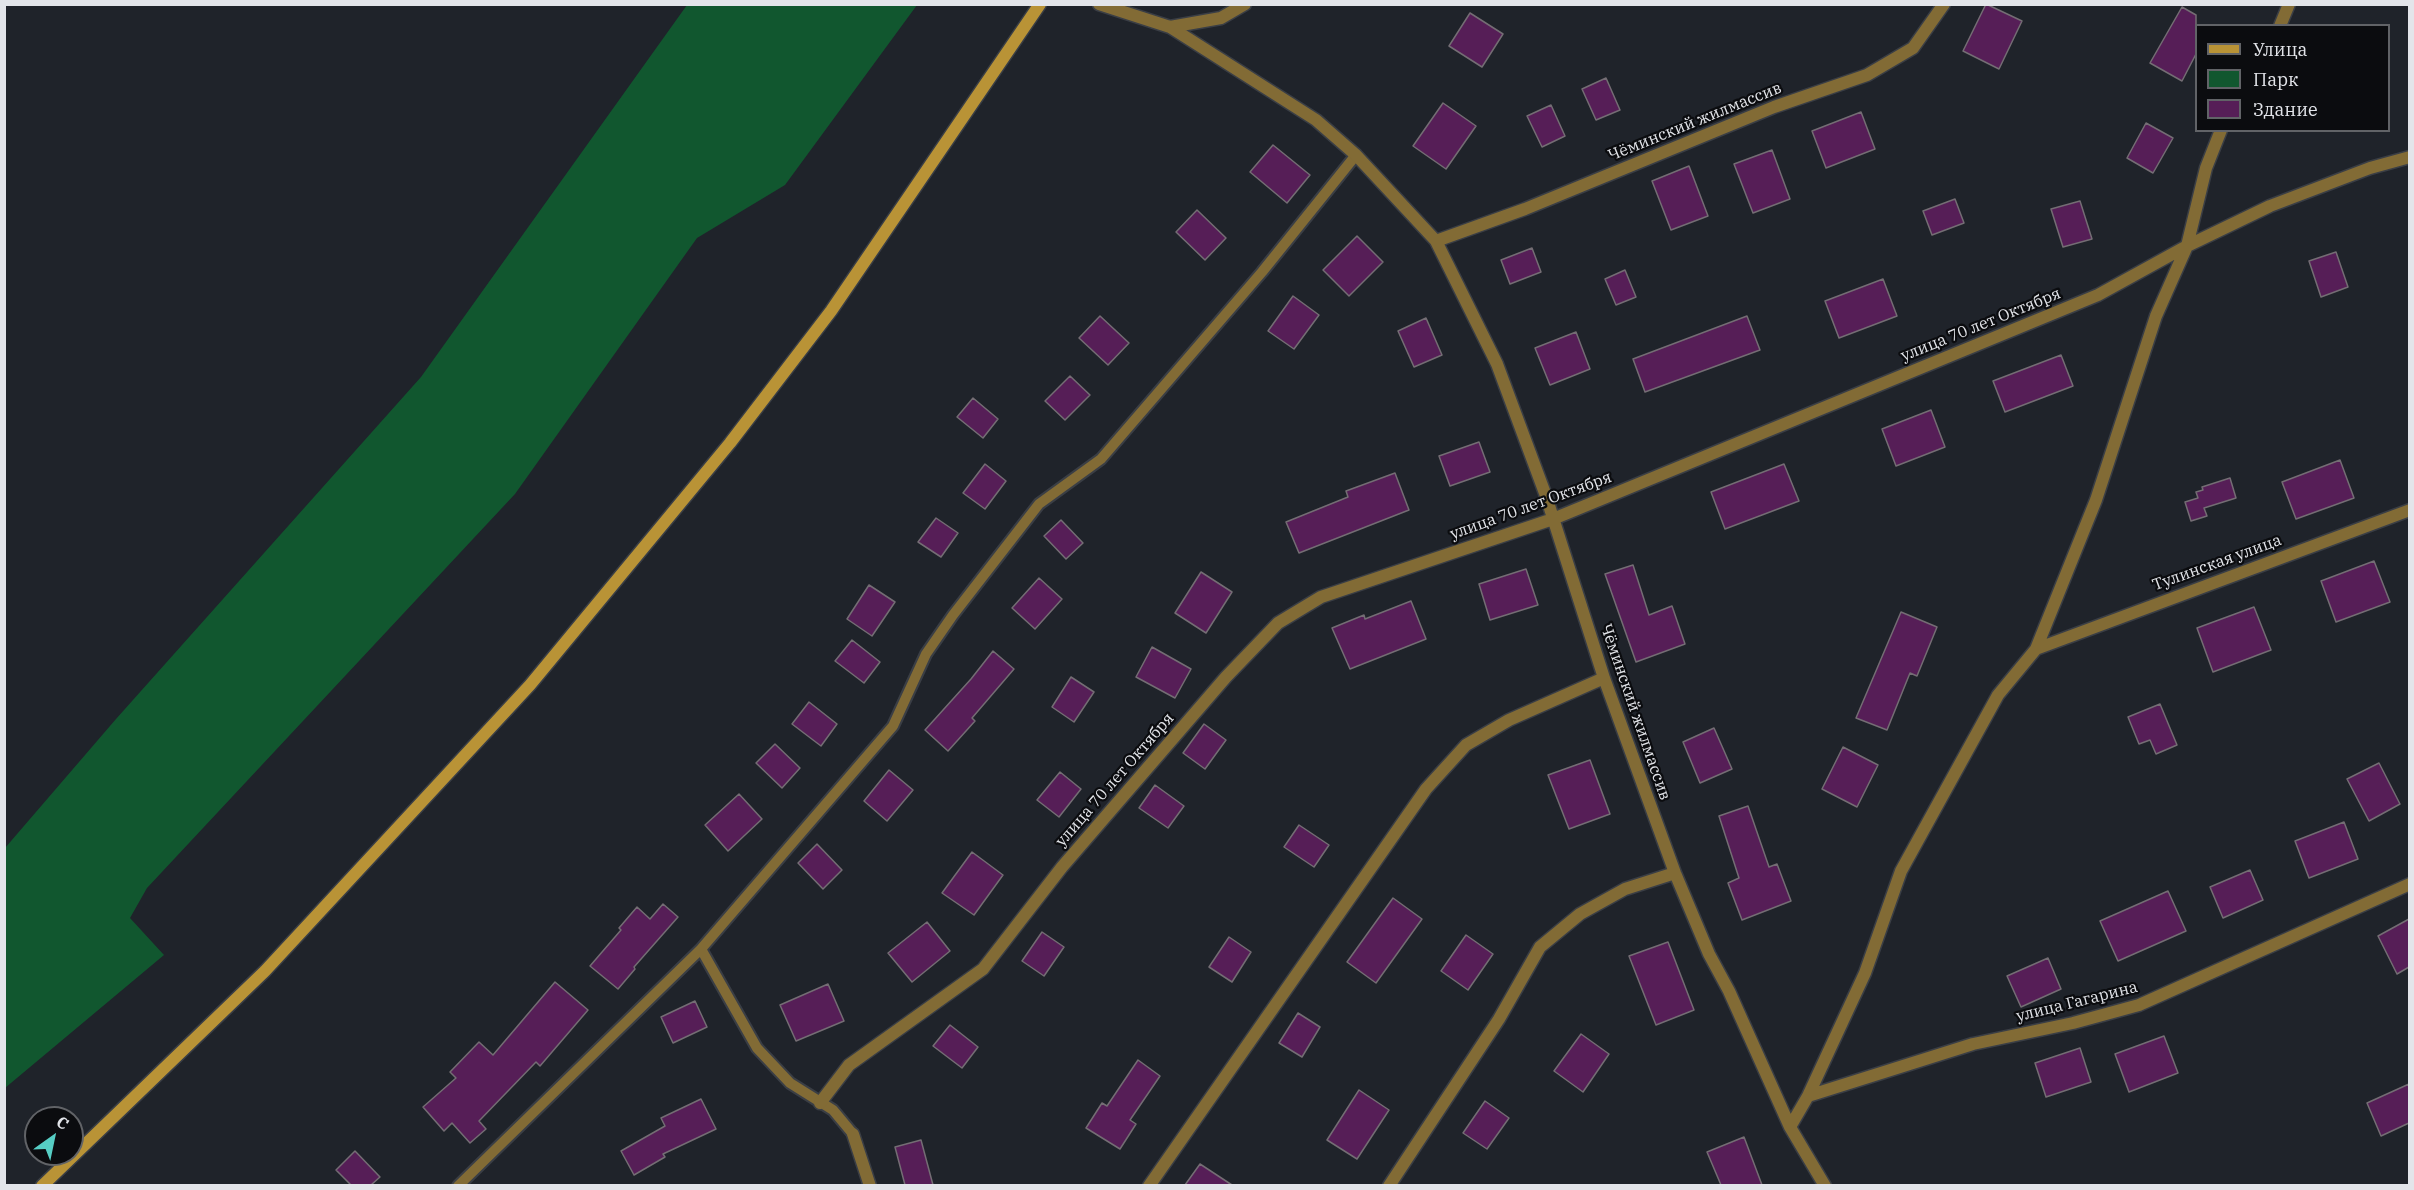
<!DOCTYPE html>
<html>
<head>
<meta charset="utf-8">
<style>
  body { margin:0 }
  #map { position:relative; width:2414px; height:1190px; overflow:hidden; background:#1f232a; font-family:"IBM Plex Serif",serif }
  canvas { display:block }
  .frame { position:absolute; inset:0; border:6px solid #e3e5ea; pointer-events:none }
  .legend { position:absolute; left:2195px; top:24px; width:195px; height:108px; box-sizing:border-box; background:#0b0c0f; border:2px solid #616367; margin:0; padding:8px 10px; list-style:none; font-size:18px; color:#e3e5ea }
  .legend li { display:flex; align-items:center; gap:12px; height:30px }
  .legend b { width:30px; border:2px solid #616367 }
  .north { position:absolute; left:24px; top:1106px; width:60px; height:60px; box-sizing:border-box; background:#0b0c0f; border:2px solid #616367; border-radius:50%; rotate:33deg; font-size:16px; font-weight:700; line-height:24px; text-align:center; color:#e3e5ea }
  .north::after { content:''; display:block; margin:auto; width:21px; height:27px; background:#56cec4; clip-path:polygon(50% 0,100% 100%,50% 72%,0 100%) }
</style>
</head>
<body>
<div id="map">
<canvas width="2414" height="1190"></canvas>
<div class="frame"></div>
<ul class="legend">
<li><b style="height:8px;background:#b99336"></b>Улица</li>
<li><b style="height:16px;background:#11572f"></b>Парк</li>
<li><b style="height:16px;background:#561e57"></b>Здание</li>
</ul>
<div class="north">С</div>
</div>
<script>
const ctx = document.querySelector('canvas').getContext('2d');
ctx.lineJoin = 'round';
function fill(path, color) {
  ctx.fillStyle = color;
  ctx.fill(path, 'evenodd');
}
function trace(path, color, width, dash) {
  ctx.strokeStyle = color;
  ctx.lineWidth = width;
  ctx.lineCap = dash ? 'butt' : 'round';
  ctx.setLineDash(dash || []);
  ctx.stroke(path);
}
function write(font, color, halo, rows, align = 'center') {
  ctx.font = font + ' "IBM Plex Serif",serif';
  ctx.lineWidth = 4.5;
  ctx.setLineDash([]);
  ctx.textBaseline = 'middle';
  ctx.strokeStyle = halo;
  ctx.fillStyle = color;
  for (const [text, x, y, turn = 0] of rows) {
    ctx.save();
    ctx.translate(x, y);
    ctx.rotate((+turn || 0) * Math.PI / 180);
    ctx.textAlign = isNaN(turn) ? turn : align;
    if (halo) ctx.strokeText(text, 0, 0);
    ctx.fillText(text, 0, 0);
    ctx.restore();
  }
}
const green = new Path2D(`
  M687 5H917L785 185 697 238 515 494 147 888 130 918 164 955 5 1088V848L116 719 421 377Z`);
const building = new Path2D(`
  M1986 4 2022 21 1999 69 1963 51Z
  M2182 7 2196 15V54L2182 81 2150 63Z
  M1470 13 1503 34 1482 67 1449 46Z
  M1606 78 1620 110 1596 120 1582 89Z
  M1443 103 1476 126 1446 169 1413 146Z
  M1551 105 1565 136 1542 147 1527 116Z
  M1861 112 1875 149 1826 168 1812 131Z
  M2146 123 2173 138 2153 173 2127 158Z
  M1273 145 1310 175 1287 203 1250 172Z
  M1772 150 1790 199 1753 213 1734 164Z
  M1689 166 1708 216 1671 230 1652 181Z
  M1955 199 1964 223 1932 235 1923 211Z
  M2080 201 2092 239 2063 247 2051 209Z
  M1197 210 1226 238 1205 260 1176 232Z
  M1357 236 1383 262 1349 296 1323 270Z
  M1532 248 1541 272 1510 284 1501 260Z
  M2336 252 2348 287 2321 297 2309 261Z
  M1625 270 1636 297 1616 305 1605 279Z
  M1883 279 1897 316 1839 338 1825 301Z
  M1293 296 1319 315 1294 349 1268 331Z
  M1100 316 1129 343 1108 365 1079 338Z
  M1747 316 1760 350 1645 392 1633 359Z
  M1426 318 1442 355 1414 367 1398 331Z
  M1576 332 1590 369 1550 385 1535 348Z
  M2061 355 2073 386 2005 412 1993 381Z
  M1070 376 1090 395 1065 420 1045 401Z
  M973 398 998 419 983 438 957 417Z
  M1931 410 1945 447 1896 466 1882 429Z
  M1479 442 1490 472 1450 486 1439 456Z
  M2340 460 2354 498 2296 519 2282 482Z
  M985 464 1006 481 985 509 963 493Z
  M1784 464 1799 501 1725 529 1711 492Z
  M1395 473 1409 510 1299 553 1286 522 1348 497 1346 491Z
  M2230 478 2236 498 2204 508 2207 516 2191 521 2185 502 2198 498 2196 492 2203 490 2202 487Z
  M936 518 958 533 941 557 918 542Z
  M1061 520 1083 543 1066 559 1044 536Z
  M2374 561 2390 602 2336 622 2321 581Z
  M1633 565 1649 615 1672 606 1685 644 1636 662 1605 574Z
  M1526 569 1538 605 1490 620 1479 584Z
  M1201 572 1232 592 1206 633 1175 613Z
  M1039 578 1062 599 1035 629 1012 608Z
  M869 585 895 602 872 636 847 619Z
  M1411 601 1426 639 1350 669 1332 628 1364 615 1365 619Z
  M2254 607 2271 650 2213 672 2197 628Z
  M1901 612 1937 627 1917 676 1910 673 1887 730 1856 718Z
  M852 640 880 662 864 683 835 661Z
  M1152 647 1191 669 1175 698 1136 677Z
  M993 651 1014 669 972 718 975 721 948 751 925 730 971 679Z
  M1071 677 1094 692 1074 722 1052 707Z
  M809 702 837 724 821 746 792 724Z
  M2160 704 2177 745 2156 754 2150 740 2139 744 2128 717Z
  M1204 724 1226 740 1205 769 1183 753Z
  M1714 728 1732 769 1700 783 1683 742Z
  M775 744 800 768 782 788 756 763Z
  M1843 747 1878 765 1857 807 1822 789Z
  M1590 760 1610 814 1569 829 1548 775Z
  M2379 763 2400 804 2369 821 2347 779Z
  M889 770 913 790 887 821 864 801Z
  M1060 772 1081 789 1059 817 1037 800Z
  M1155 785 1184 806 1168 828 1139 808Z
  M739 794 762 819 728 851 705 825Z
  M1748 806 1769 867 1777 864 1791 901 1742 920 1728 883 1739 878 1719 816Z
  M2344 822 2358 859 2309 878 2295 841Z
  M1299 825 1329 845 1314 867 1284 847Z
  M817 844 842 870 823 889 798 863Z
  M972 852 1003 875 974 915 942 893Z
  M2250 870 2263 900 2223 918 2210 887Z
  M2168 891 2186 931 2118 961 2100 921Z
  M1393 898 1422 919 1376 983 1347 962Z
  M663 904 678 917 634 967 635 969 618 989 590 966 621 930 619 928 637 907 650 919Z
  M2409 919V967L2397 974 2378 936Z
  M927 922 950 951 912 982 888 953Z
  M1042 932 1064 947 1044 976 1022 961Z
  M1466 935 1493 954 1468 990 1441 971Z
  M1229 937 1251 952 1232 982 1209 967Z
  M1668 942 1694 1010 1656 1025 1629 956Z
  M2048 958 2061 989 2021 1007 2007 976Z
  M555 982 588 1010 540 1066 536 1062 479 1121 486 1129 470 1143 452 1123 444 1131 423 1107 456 1078 450 1072 479 1042 493 1055Z
  M828 984 844 1021 796 1041 780 1005Z
  M695 1001 707 1027 673 1043 661 1017Z
  M1298 1013 1320 1027 1302 1057 1279 1043Z
  M950 1025 978 1047 962 1068 933 1046Z
  M1581 1034 1609 1054 1583 1092 1554 1071Z
  M2164 1036 2178 1073 2129 1092 2115 1054Z
  M2080 1048 2091 1082 2046 1097 2035 1063Z
  M1138 1060 1160 1076 1130 1120 1136 1124 1120 1149 1086 1128 1102 1103 1107 1106Z
  M2409 1084V1123L2381 1136 2367 1103Z
  M1359 1090 1389 1110 1357 1159 1327 1140Z
  M701 1099 716 1129 663 1154 665 1157 634 1175 621 1151 665 1126 661 1118Z
  M1485 1101 1509 1118 1487 1149 1463 1133Z
  M1744 1137 1762 1185H1721L1707 1152Z
  M921 1140 933 1185H905L895 1147Z
  M355 1151 380 1177 371 1185H351L336 1170Z
  M1200 1164 1232 1185H1185Z`);
const lane = new Path2D(`
  M853 1134 833 1110 790 1083 757 1048 701 949 893 726 926 654 953 615 1039 504 1101 459 1262 272 1356 155
  M458 1186 701 949`);
const street = new Path2D(`
  M1099 4 1170 27 1316 120 1356 155 1436 241 1497 364 1546 496 1604 678 1675 873 1709 954 1729 991 1790 1127 1825 1186
  M2280 26 2289 4
  M1170 27 1221 18 1245 4
  M1436 241 1525 209 1774 107 1867 75 1913 48 1944 4
  M2036 649 2410 510
  M1808 1096 1973 1044 2073 1023 2139 1005 2410 884
  M820 1103 849 1065 983 969 1062 867 1226 677 1278 623 1321 597 1553 519 2098 295 2187 246 2270 206 2370 168 2410 157
  M1790 1127 1808 1096 1865 973 1901 871 1998 695 2036 649 2096 500 2156 316 2187 246 2206 168 2221 130
  M853 1134 870 1186
  M1149 1186 1426 789 1466 745 1509 720 1604 678
  M1389 1186 1499 1019 1540 947 1580 914 1625 889 1675 873`);
const secondary = new Path2D(`
  M42 1186 265 971 530 685 730 443 831 311 1040 4`);
const streetNames = [
  ["Чёминский жилмассив",1695,122,-22],
  ["улица 70 лет Октября",1981,325,-22],
  ["улица 70 лет Октября",1531,506,-20],
  ["Тулинская улица",2217,563,-20],
  ["Чёминский жилмассив",1635,712,71],
  ["улица 70 лет Октября",1115,780,-49],
  ["улица Гагарина",2077,1002,-14]
];
fill(green, '#11572f');
fill(building, '#561e57');
trace(building, '#746d74', 1.5);
trace(lane, '#3a3e45', 14);
trace(street, '#3a3e45', 15);
trace(secondary, '#3a3e45', 15);
trace(lane, '#826b35', 10);
trace(street, '#826b35', 12);
trace(secondary, '#b99336', 12);
write('16px', '#e3e5ea', '#0b0c0f', streetNames);
</script>
</body>
</html>
